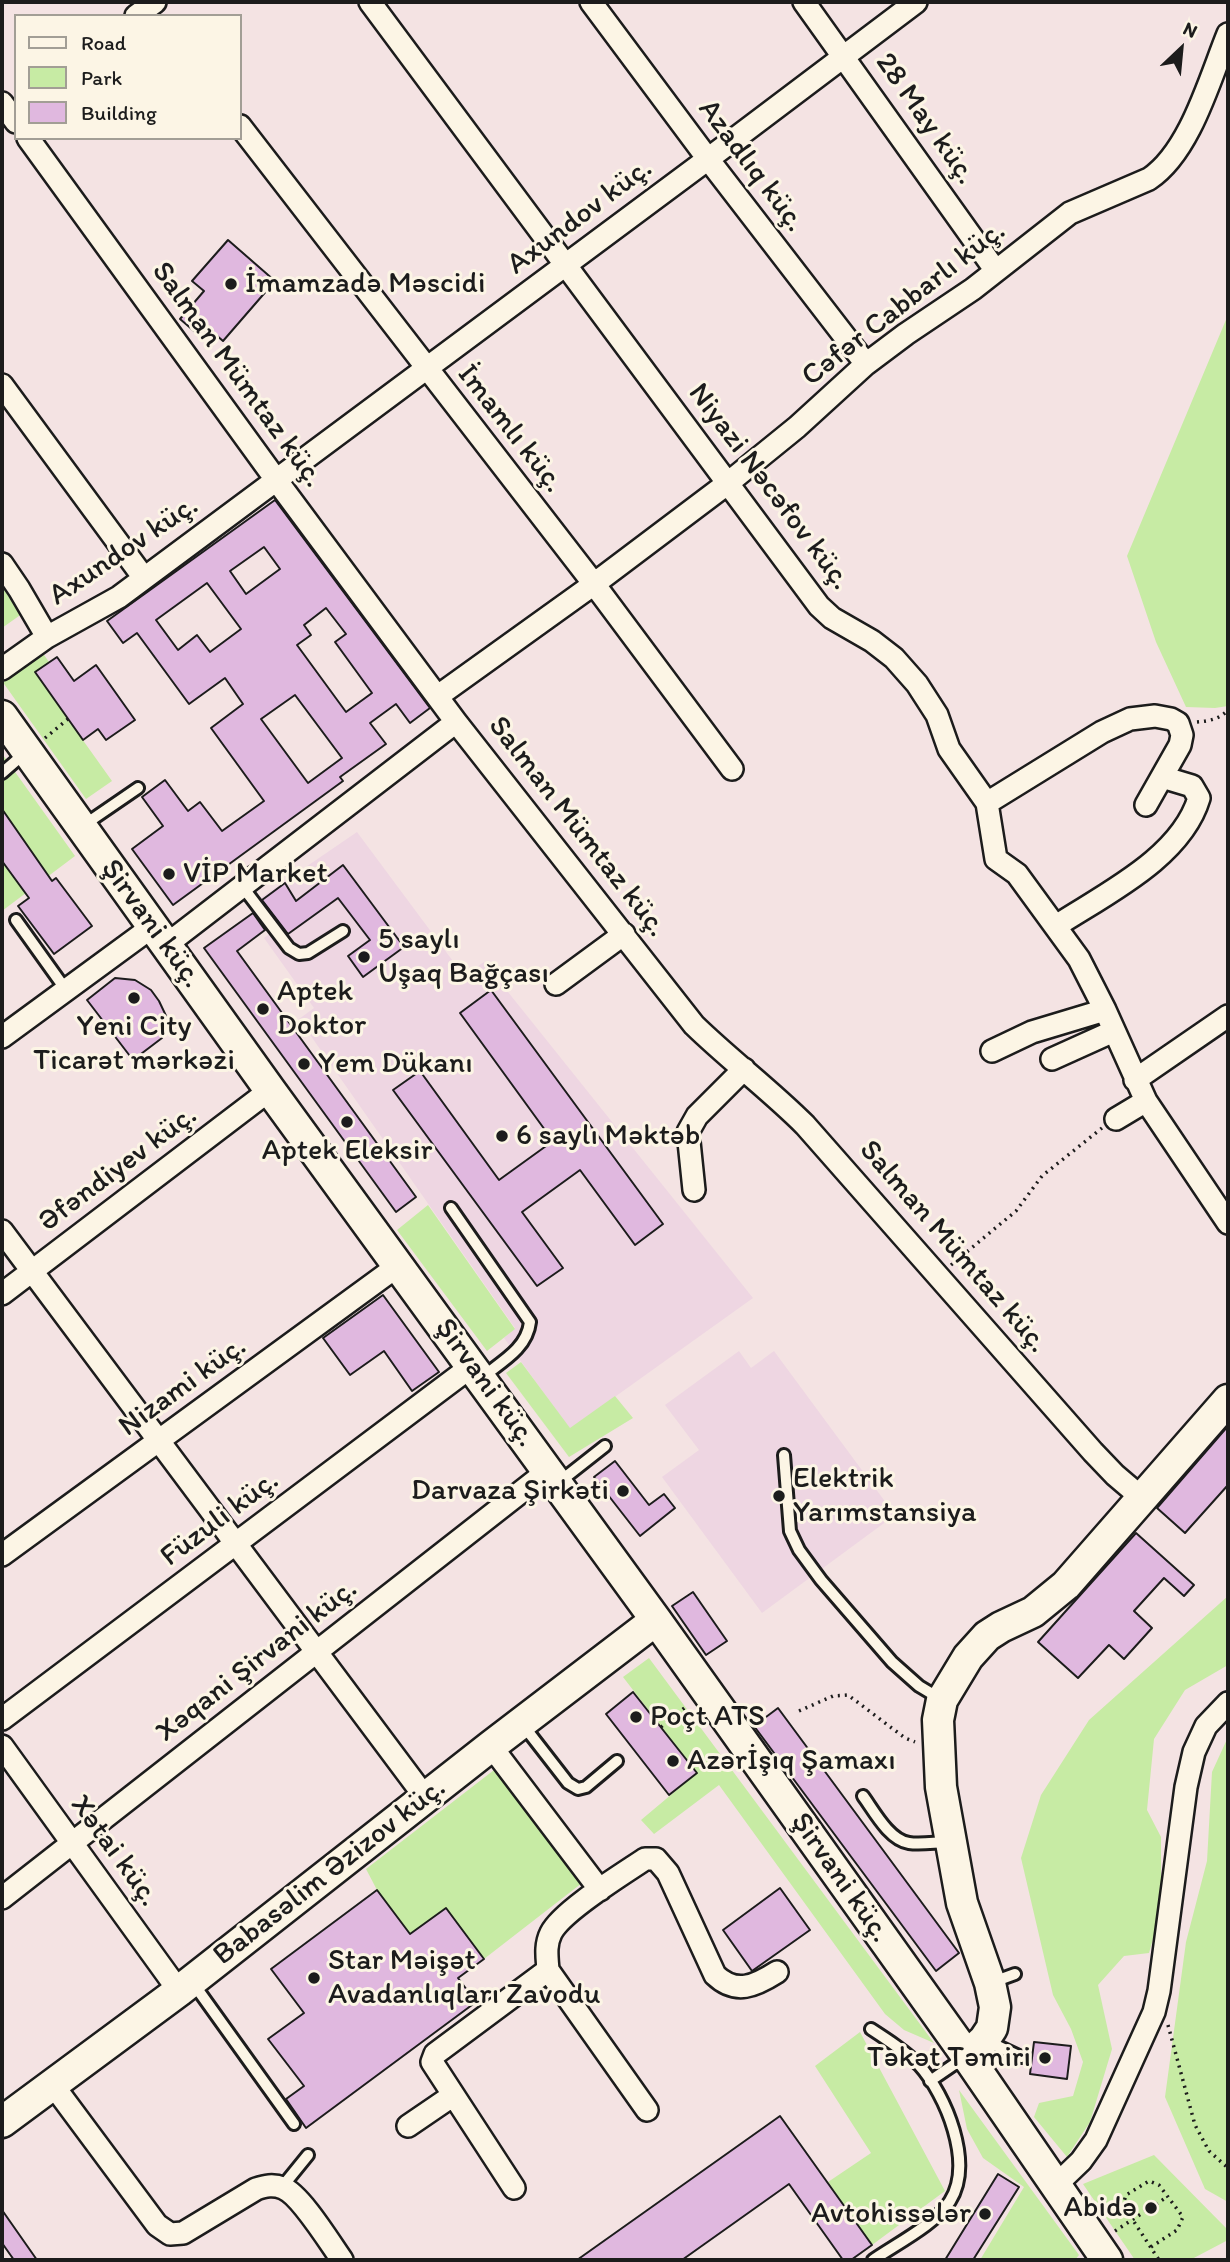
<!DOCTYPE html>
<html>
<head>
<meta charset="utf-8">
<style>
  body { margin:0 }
  #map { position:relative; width:1230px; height:2262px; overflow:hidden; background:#f4e3e3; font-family:Itim,sans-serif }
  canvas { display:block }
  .frame { position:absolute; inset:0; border:4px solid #1c1c1c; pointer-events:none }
  .legend { position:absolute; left:14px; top:14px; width:228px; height:126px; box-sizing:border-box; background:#fcf5e5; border:2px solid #a29e95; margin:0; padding:9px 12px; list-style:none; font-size:21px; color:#1c1c1c }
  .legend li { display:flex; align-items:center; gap:14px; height:35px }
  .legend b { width:35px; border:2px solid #a29e95 }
  .north { position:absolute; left:1146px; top:14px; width:70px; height:70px; -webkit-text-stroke:5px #fcf5e5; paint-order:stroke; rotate:26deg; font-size:19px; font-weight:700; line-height:28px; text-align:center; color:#1c1c1c }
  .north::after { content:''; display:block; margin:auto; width:24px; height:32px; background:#1c1c1c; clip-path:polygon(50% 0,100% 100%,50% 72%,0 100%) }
</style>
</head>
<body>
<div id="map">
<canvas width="1230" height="2262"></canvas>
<div class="frame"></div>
<ul class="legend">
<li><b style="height:9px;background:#fcf5e5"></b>Road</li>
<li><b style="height:19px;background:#c7eba4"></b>Park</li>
<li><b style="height:19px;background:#e0b8df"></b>Building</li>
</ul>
<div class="north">N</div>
</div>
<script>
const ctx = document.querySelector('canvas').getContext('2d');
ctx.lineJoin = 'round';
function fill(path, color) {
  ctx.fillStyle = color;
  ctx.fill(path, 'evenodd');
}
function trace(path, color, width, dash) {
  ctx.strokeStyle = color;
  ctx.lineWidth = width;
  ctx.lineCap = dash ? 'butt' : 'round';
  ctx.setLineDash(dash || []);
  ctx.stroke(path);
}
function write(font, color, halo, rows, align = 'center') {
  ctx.font = font + ' Itim,sans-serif';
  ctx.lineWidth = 6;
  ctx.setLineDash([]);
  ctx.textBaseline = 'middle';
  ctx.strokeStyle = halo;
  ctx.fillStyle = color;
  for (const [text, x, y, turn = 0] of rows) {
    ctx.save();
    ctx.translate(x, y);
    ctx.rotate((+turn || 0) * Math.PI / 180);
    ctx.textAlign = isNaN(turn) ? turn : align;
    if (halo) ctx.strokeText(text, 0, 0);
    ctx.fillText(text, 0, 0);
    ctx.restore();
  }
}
const built = new Path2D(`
  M357 832 464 976 484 962 753 1298 570 1429 504 1338 515 1328 299 1019 314 1008 264 938 279 927 259 899Z
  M739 1351 751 1368 774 1351 895 1515 762 1613 662 1477 699 1450 665 1405Z`);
const green = new Path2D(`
  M1228 315V706L1215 708 1186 707 1156 642 1127 556Z
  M2 578 26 611 2 628Z
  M42 652 49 662 35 673 112 781 86 799 2 681Z
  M3 755 75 856 2 911V756Z
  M428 1205 515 1329 487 1351 397 1230Z
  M521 1362 570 1428 615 1396 633 1418 569 1457 506 1373Z
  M1228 1596V1665L1185 1690 1154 1739 1147 1810 1161 1837V1911L1149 1953 1124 1956 1098 1985 1112 2049 1090 2122 1067 2157 1034 2117 1039 2103 1073 2096 1083 2062 1071 2029 1053 1995 1021 1858 1041 1795 1089 1720Z
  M649 1658 934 2043 904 2030 885 2014 719 1785 654 1834 641 1820 697 1773 623 1677Z
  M1228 1737V2202L1205 2189 1165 2097 1186 1942 1207 1861 1212 1772Z
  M494 1770 582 1883 484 1959 446 1908 410 1934 377 1890 366 1869Z
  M860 2032 945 2191 872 2245 828 2182 871 2153 815 2066Z
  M959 2090 1079 2255 1075 2260H980L1024 2187 983 2158 967 2129Z
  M1154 2155 1228 2230V2240L1190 2260H1135L1083 2184Z`);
const building = new Path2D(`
  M228 240 275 281 223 341 208 328 201 337 180 319 204 291 192 281Z
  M275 500 430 708 410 723 396 704 370 723 386 744 340 777 343 781 173 905 132 849 163 826 142 797 165 780 188 811 200 802 222 831 264 801 211 728 243 704 225 678 189 704 137 633 123 643 107 621ZM264 547 280 569 246 594 230 571ZM207 583 241 629 210 652 197 635 178 650 156 620ZM326 608 346 634 335 642 372 693 346 712 297 645 311 635 304 625ZM295 695 342 758 308 783 261 719Z
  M57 657 74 681 96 665 135 720 106 740 98 729 83 740 35 672Z
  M2 809 52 881 56 878 92 926 54 954 18 906 29 898 2 861Z
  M343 865 404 947 363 977 348 956 370 940 338 898 288 934 262 900 285 883 296 901Z
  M253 913 265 930 237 951 416 1197 396 1212 204 948Z
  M115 978 135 980 151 990 159 1001 168 1020 162 1038 133 1060 87 1000Z
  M491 990 663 1224 635 1245 580 1170 522 1212 563 1268 537 1286 393 1090 420 1071 499 1180 553 1141 460 1013Z
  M383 1295 439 1372 412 1391 384 1351 350 1375 323 1338Z
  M1228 1426V1485L1185 1533 1157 1508Z
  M615 1461 649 1505 664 1494 675 1508 640 1536 594 1477Z
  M1136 1533 1194 1585 1184 1596 1164 1578 1134 1611 1152 1628 1124 1659 1109 1645 1078 1678 1038 1642Z
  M693 1592 727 1641 706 1655 672 1606Z
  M633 1692 697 1773 669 1795 606 1714Z
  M778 1708 959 1953 936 1971 754 1726Z
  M780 1888 810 1930 752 1971 723 1930Z
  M377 1890 410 1934 446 1908 484 1959 458 1978 476 2002 306 2128 286 2099 304 2086 268 2039 304 2013 271 1969Z
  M1034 2042 1071 2046 1067 2079 1030 2074Z
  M780 2116 872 2245 851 2260H843L789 2184 682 2260H577Z
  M998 2174 1019 2187 973 2260H945Z
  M2 2210 37 2260H14L2 2243Z`);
const path = new Path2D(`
  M2 627V628
  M1197 722C1209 721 1220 719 1228 710
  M45 738 68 719
  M951 1265 1016 1211 1042 1176 1102 1128
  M799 1711 833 1696 848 1695 905 1738 915 1742
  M661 1727 688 1705
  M1168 2025 1195 2125 1209 2151 1228 2168
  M1115 2231 1167 2197
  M1151 2247 1177 2230 1183 2217 1159 2185 1149 2181 1126 2195 1123 2205 1159 2260`);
const lane = new Path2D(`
  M2 773 25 753
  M84 825 138 788
  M242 886 289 948 299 954 308 953 343 931
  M16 920 66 990
  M451 1208 530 1322C527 1349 501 1362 481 1378
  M784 1455 790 1531 799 1550 821 1580 892 1662 919 1686 939 1698
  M558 1483 605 1446
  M523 1725 568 1783 578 1789 586 1787 617 1761
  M863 1796C874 1811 889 1840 909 1843 921 1845 936 1842 948 1842
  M993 1982 1015 1974
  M193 1983 294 2124
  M871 2029C888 2040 905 2051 919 2065 946 2095 974 2163 950 2201 936 2224 896 2244 873 2260
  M987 2041 1021 2057
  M930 2081 965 2057
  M282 2187 308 2155`);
const street = new Path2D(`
  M370 2 819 606 832 618 872 641 894 658 917 684 937 715 949 749 987 803 996 859 1017 874 1079 959 1105 1010 1146 1101 1228 1223
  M591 2 708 159 866 364
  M804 2 996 271
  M136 16 155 2
  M2 103 16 122
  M240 126 594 584 732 769
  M28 138 277 481 456 722 694 1025C730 1060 770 1090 805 1125L1093 1452 1115 1475 1142 1498
  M2 385 144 578
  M2 564 19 589 47 637
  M2 669 47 637 119 597 708 159 916 2
  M438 696 594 584 728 483 797 427 866 364 906 334 973 289 1070 213 1149 179C1190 152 1210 78 1228 34
  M987 803 1102 732 1130 719 1155 716 1171 719 1178 723 1182 735 1180 745 1146 805
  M1056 926C1105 894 1181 858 1199 798L1192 786 1162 777
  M166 945 456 722
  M556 984 624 934
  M2 1037 152 927
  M992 1051 1032 1032 1105 1010
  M1052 1059 1114 1031
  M1135 1080 1228 1016
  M1116 1119 1146 1101
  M694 1190 688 1132 697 1116 744 1069
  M2 1231 425 1797
  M2 1294 270 1090
  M2 1555 399 1265
  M2 1719 472 1366
  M2 1746 179 1991
  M491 1746 600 1890
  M2 1898 549 1470
  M548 1970 647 2110
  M53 2085 157 2225 170 2234 183 2233 256 2189C265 2186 273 2184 283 2188 300 2194 330 2243 342 2260
  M408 2126 452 2096
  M1055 2186 1081 2161 1096 2140 1154 2012 1159 1991 1186 1787 1194 1752 1206 1726 1228 1703
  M514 2188 432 2062 435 2054 548 1970C547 1957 545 1945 551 1933 562 1911 623 1874 645 1859H656L668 1873 715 1975C736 1995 755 1986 777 1972`);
const secondary = new Path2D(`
  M2 716 270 1090 656 1620 967 2056 1107 2260
  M967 2056 984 2040 992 2028 995 2007 990 1983 962 1903 941 1787 938 1720 942 1700 968 1657 987 1636 1001 1627 1033 1612 1066 1585 1228 1400
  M2 2122 179 1991 491 1746 656 1620`);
const markers = [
  [231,284,7,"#1c1c1c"],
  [169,874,7,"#1c1c1c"],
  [364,957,7,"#1c1c1c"],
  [134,998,7,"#1c1c1c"],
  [263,1009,7,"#1c1c1c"],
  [304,1064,7,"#1c1c1c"],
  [347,1122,7,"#1c1c1c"],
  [502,1136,7,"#1c1c1c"],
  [623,1491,7,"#1c1c1c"],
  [779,1496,7,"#1c1c1c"],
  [636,1717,7,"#1c1c1c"],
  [673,1761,7,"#1c1c1c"],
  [314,1978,7,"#1c1c1c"],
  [1045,2058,7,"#1c1c1c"],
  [1151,2208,7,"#1c1c1c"],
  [985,2214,7,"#1c1c1c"]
];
const streetNames = [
  ["28 May küç.",925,119,55],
  ["Azadlıq küç.",751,166,53],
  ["Axundov küç.",580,217,-37],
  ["Cəfər Cabbarlı küç.",904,304,-38],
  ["Salman Mümtaz küç.",237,375,54],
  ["İmamlı küç.",510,429,52],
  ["Niyazi Nəcəfov küç.",769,487,53],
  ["Axundov küç.",124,551,-34],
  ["Salman Mümtaz küç.",577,827,52],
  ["Şirvani küç.",151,924,54],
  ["Əfəndiyev küç.",118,1169,-37],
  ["Salman Mümtaz küç.",953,1247,49],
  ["Şirvani küç.",485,1383,54],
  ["Nizami küç.",183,1387,-36],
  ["Füzuli küç.",220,1519,-37],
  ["Xəqani Şirvani küç.",257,1661,-38],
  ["Xətai küç.",114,1851,54],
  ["Babasəlim Əzizov küç.",330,1872,-38],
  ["Şirvani küç.",840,1878,55]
];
const poiNames = [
  ["İmamzadə Məscidi",245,284],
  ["VİP Market",183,874],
  ["5 saylı",378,940],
  ["Uşaq Bağçası",378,974],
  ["Aptek",277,992],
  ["Doktor",277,1026],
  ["Yeni City",134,1027,"center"],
  ["Ticarət mərkəzi",134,1061,"center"],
  ["Yem Dükanı",318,1064],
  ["6 saylı Məktəb",516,1136],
  ["Aptek Eleksir",347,1151,"center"],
  ["Elektrik",793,1479],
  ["Yarımstansiya",793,1513],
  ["Darvaza Şirkəti",609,1491,"right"],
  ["Poçt ATS",650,1717],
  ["Azərİşıq Şamaxı",687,1761],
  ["Star Məişət",328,1961],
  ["Avadanlıqları Zavodu",328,1995],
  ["Təkət Təmiri",1031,2058,"right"],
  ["Abidə",1137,2208,"right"],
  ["Avtohissələr",971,2214,"right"]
];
fill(built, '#eed6e2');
fill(green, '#c7eba4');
fill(building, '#e0b8df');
trace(building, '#1c1c1c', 2);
trace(lane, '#1c1c1c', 16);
trace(street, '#1c1c1c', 26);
trace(secondary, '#1c1c1c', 35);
trace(path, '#1c1c1c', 3.5, [2, 5]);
trace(lane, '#fcf5e5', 10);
trace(street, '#fcf5e5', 21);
trace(secondary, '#fcf5e5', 30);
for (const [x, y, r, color] of markers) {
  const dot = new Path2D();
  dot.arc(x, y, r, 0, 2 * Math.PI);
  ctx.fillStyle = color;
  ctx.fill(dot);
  trace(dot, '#fcf5e5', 2.5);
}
write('30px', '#1c1c1c', '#fcf5e5', streetNames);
write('30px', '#1c1c1c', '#fcf5e5', poiNames, 'left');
</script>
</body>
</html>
